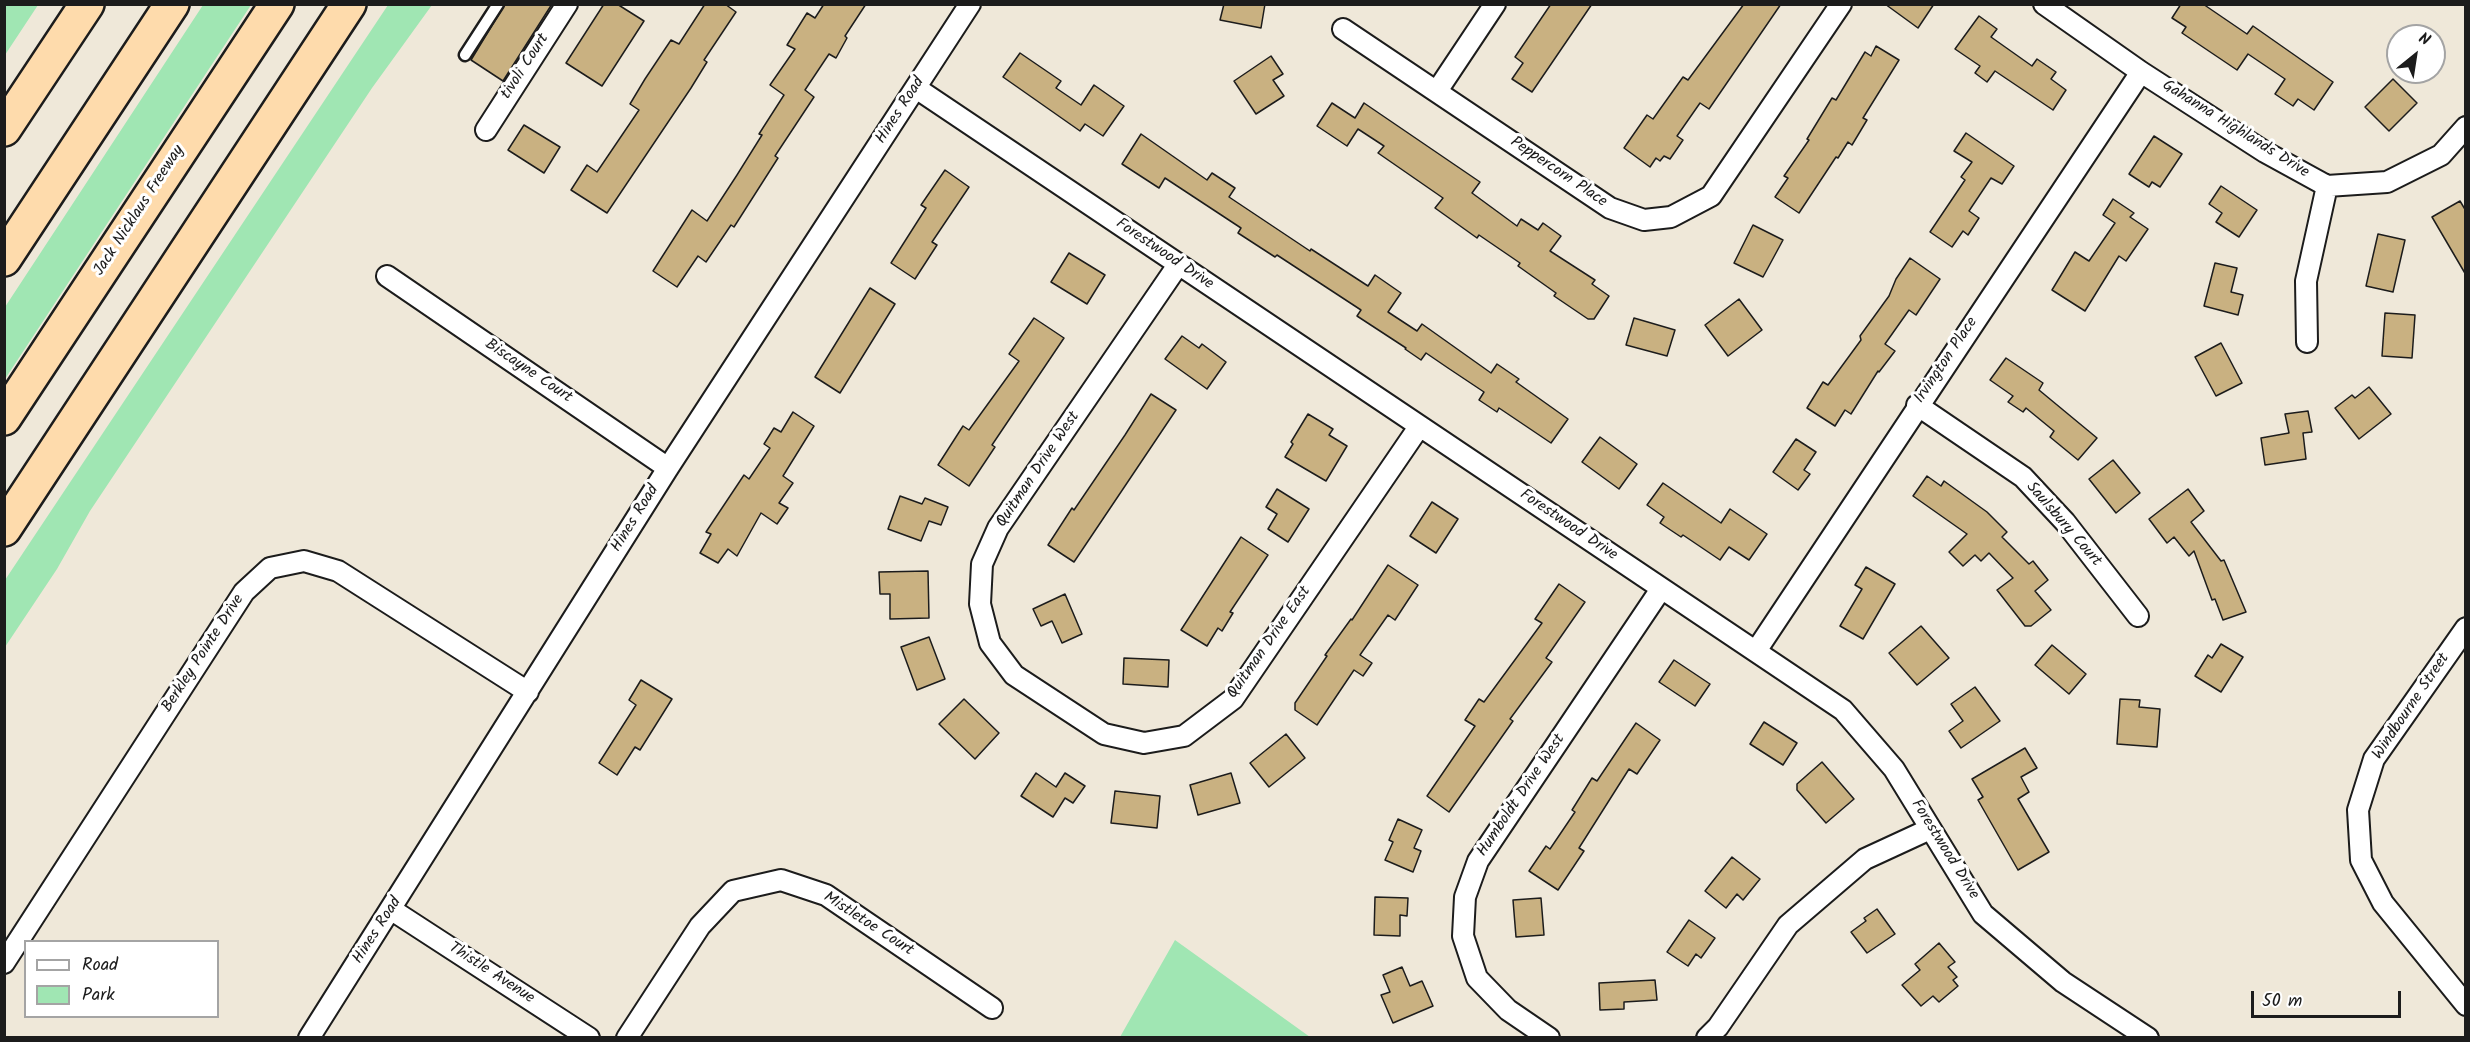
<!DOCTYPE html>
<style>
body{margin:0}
#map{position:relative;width:2470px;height:1042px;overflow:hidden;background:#efe8d9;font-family:Kalam,sans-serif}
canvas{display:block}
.frame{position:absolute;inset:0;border:6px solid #1c1c1c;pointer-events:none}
.legend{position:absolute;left:24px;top:940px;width:195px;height:78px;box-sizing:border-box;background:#fff;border:2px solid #a4a4a4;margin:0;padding:8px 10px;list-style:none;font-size:18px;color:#1c1c1c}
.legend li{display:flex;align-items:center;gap:12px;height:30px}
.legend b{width:30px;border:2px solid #a4a4a4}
.north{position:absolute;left:2386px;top:24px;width:60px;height:60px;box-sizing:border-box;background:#fff;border:2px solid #a4a4a4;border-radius:50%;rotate:30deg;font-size:16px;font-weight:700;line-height:24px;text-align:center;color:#1c1c1c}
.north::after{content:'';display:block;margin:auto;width:21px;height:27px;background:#1c1c1c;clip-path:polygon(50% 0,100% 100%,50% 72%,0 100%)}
.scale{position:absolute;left:2251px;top:991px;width:150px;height:27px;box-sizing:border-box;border:3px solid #1c1c1c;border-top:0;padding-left:8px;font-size:18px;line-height:21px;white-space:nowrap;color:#1c1c1c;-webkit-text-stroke:4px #fff;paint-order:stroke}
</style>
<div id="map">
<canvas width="2470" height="1042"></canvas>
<div class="frame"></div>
<ul class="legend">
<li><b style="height:8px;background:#fff"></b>Road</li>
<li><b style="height:16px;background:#a0e6b3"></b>Park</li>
</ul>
<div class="north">N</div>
<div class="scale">50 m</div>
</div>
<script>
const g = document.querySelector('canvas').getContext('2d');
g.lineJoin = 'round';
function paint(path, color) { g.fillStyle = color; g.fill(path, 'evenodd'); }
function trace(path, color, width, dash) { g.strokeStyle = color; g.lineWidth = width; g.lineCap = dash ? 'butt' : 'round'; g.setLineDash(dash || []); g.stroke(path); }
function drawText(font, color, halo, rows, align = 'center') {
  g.font = font + ' Kalam,sans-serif'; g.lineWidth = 6; g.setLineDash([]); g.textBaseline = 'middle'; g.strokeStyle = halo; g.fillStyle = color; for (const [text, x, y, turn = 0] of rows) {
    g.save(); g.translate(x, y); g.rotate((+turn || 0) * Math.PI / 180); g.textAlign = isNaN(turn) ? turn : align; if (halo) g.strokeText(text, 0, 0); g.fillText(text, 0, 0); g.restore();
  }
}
paint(new Path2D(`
 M4 5H38L5 55H4Z
 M203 5H251L5 379V307Z
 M388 5H432L372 88 90 511 57 569 5 647V580Z
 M1175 940 1310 1037H1120Z`), '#a0e6b3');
const building = new Path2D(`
 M505 4H552L503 81 471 60Z
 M604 4H617L644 21 602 86 566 63Z
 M705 4H725L736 12 704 60 707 62 691 88 607 213 571 190 587 165 597 172 639 110 630 104 645 79 671 40 679 44Z
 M824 4H866L845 36 847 38 836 58 829 54 805 90 814 97 775 156 778 158 734 227 731 225 706 262 698 256 677 287 653 271 692 210 707 221 737 175 762 135 759 134 784 95 770 85 795 49 787 45 807 13 815 18Z
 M1224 4H1265L1261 28 1220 20Z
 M1551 4H1592L1532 92 1512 79 1523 63 1515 57Z
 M1744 4H1781L1709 109 1700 103 1677 136 1683 140 1670 159 1664 156 1660 161 1656 158 1650 167 1624 148 1647 115 1653 119 1683 77 1688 80Z
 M1885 4H1934L1918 28Z
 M2181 4H2203L2247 34 2253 26 2333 82 2314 110 2298 99 2293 106 2275 94 2285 79 2248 54 2237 70 2182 33 2186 27 2172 18Z
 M1979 16 1997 29 1991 37 2032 66 2037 59 2056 72 2051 79 2066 90 2053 110 1995 71 1987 82 1975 73 1980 66 1955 49Z
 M1876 46 1899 60 1863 118 1867 120 1852 145 1848 142 1838 158 1836 157 1799 213 1775 197 1788 178 1784 176 1809 140 1807 139 1832 98 1836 100 1865 52 1871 56Z
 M1020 53 1061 81 1056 88 1081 105 1094 85 1124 106 1103 136 1085 124 1080 131 1003 77Z
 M1271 56 1283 74 1273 80 1284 96 1256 114 1234 81Z
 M2393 79 2417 103 2389 131 2365 107Z
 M1332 103 1355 118 1364 103 1480 182 1472 193 1517 226 1521 219 1538 230 1543 223 1561 236 1550 251 1595 280 1592 284 1609 296 1594 319H1588L1554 296 1556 293 1518 266 1520 263 1479 235 1477 238 1435 208 1443 198 1378 153 1384 146 1358 129 1347 146 1317 126Z
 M524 125 560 147 544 173 508 150Z
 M1966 133 2014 166 2002 184 1991 178 1969 211 1979 218 1968 235 1963 231 1952 247 1930 232 1965 180 1961 177 1972 162 1954 151Z
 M1141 134 1207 180 1212 173 1235 188 1229 197 1310 251 1311 249 1368 286 1375 275 1401 293 1388 312 1417 331 1422 324 1491 373 1497 364 1519 379 1516 382 1568 419 1551 443 1499 408 1497 412 1479 400 1484 392 1448 368 1426 353 1421 360 1405 349 1406 348 1357 316 1361 310 1277 255 1275 257 1238 233 1241 228 1165 178 1159 188 1122 164Z
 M2154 136 2182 154 2160 187 2152 182 2149 187 2129 174Z
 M945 170 969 187 932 242 937 245 915 279 891 263 926 208 921 205Z
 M2221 186 2257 210 2239 237 2216 222 2222 213 2209 204Z
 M2113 199 2134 213 2130 217 2148 229 2126 261 2119 256 2085 311 2052 290 2075 252 2089 261 2115 223 2103 215Z
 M2460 201 2466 211V275L2432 217Z
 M1753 225 1783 240 1763 277 1734 263Z
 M2378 234 2405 240 2393 292 2366 286Z
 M1069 253 1105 275 1087 304 1051 282Z
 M1910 258 1940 279 1916 315 1909 310 1885 344 1895 351 1879 372 1878 371 1851 414 1845 410 1835 426 1807 408 1823 382 1828 385 1861 340 1860 336 1889 296 1896 279Z
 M2215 263 2237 268 2231 292 2243 295 2238 315 2204 306Z
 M870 288 895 304 840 393 815 377Z
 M1739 299 1762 330 1728 356 1705 325Z
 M2385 313 2415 315 2412 358 2382 356Z
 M1034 318 1064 338 992 445 995 447 969 486 938 465 963 426 969 430 1019 361 1009 354Z
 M1634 318 1675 330 1667 356 1626 345Z
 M1182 336 1199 348 1202 344 1226 362 1207 389 1165 359Z
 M2221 343 2242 383 2216 396 2195 357Z
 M2006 358 2043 383 2039 390 2097 438 2078 460 2050 437 2054 431 2026 408 2023 412 2008 402 2013 396 1990 380Z
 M2369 387 2391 414 2359 439 2335 408 2352 395 2355 398Z
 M1151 394 1176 410 1074 562 1048 545 1072 508 1074 510 1125 435Z
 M2308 411 2312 432 2303 433 2306 459 2265 465 2261 438 2289 433 2285 414Z
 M793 412 814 426 783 476 793 483 779 503 788 508 777 524 761 513 737 556 728 549 718 563 700 553 711 534 706 532 744 475 749 479 770 448 764 444 774 428 781 432Z
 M1308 414 1333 429 1329 435 1347 446 1326 481 1285 457 1293 444 1291 442Z
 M1600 437 1637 464 1619 489 1582 462Z
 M1796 439 1816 452 1804 470 1810 474 1798 490 1773 472Z
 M2113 460 2140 493 2116 513 2089 479Z
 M1927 476 1941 486 1944 481 1987 512 2007 532 2002 537 2029 564 2033 561 2048 580 2035 591 2051 610 2031 626H2025L1997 590 2013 578 1989 553 1981 561 1975 555 1963 566 1949 552 1967 534 1913 496Z
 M1663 483 1721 523 1730 509 1767 534 1749 560 1729 547 1720 560 1683 535 1681 537 1660 523 1664 517 1647 505Z
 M1277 489 1309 509 1288 542 1268 529 1277 514 1266 507Z
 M2188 489 2204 511 2191 522 2221 561 2224 560 2246 612 2223 620 2215 599 2212 600 2194 551 2189 556 2174 537 2167 543 2149 519Z
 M900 496 922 504 925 498 948 507 941 525 929 521 921 541 888 529Z
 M1432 502 1458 519 1436 553 1410 536Z
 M1241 537 1268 555 1230 612 1233 613 1222 631 1218 628 1207 646 1181 630Z
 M1388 565 1418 585 1395 620 1388 615 1360 655 1372 663 1363 676 1354 670 1317 725 1295 710V703L1327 656 1325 655 1351 619 1352 620Z
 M1866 567 1895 584 1863 639 1840 626 1862 589 1855 585Z
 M928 571 929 618 890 619V594H880L879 572Z
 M1559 584 1585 602 1546 658 1552 662 1510 719 1513 721 1449 812 1427 796 1475 726 1465 720 1479 699 1484 702 1542 623 1535 619Z
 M1065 594 1082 634 1062 643 1052 621 1041 626 1033 609Z
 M1921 626 1949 658 1917 685 1889 653Z
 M929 637 945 679 917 690 901 647Z
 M2221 644 2243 657 2221 692 2195 676 2208 655 2212 658Z
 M2052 645 2086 674 2069 694 2035 665Z
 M1124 658 1169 660 1168 687 1123 684Z
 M1674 660 1710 684 1695 706 1659 682Z
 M641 680 672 699 640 750 635 747 617 775 599 763 636 705 629 700Z
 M1975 687 2000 721 1961 748 1949 731 1963 721 1951 704Z
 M964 699 999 733 975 759 939 724Z
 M2120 699 2140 700 2139 707 2160 709 2157 747 2117 744Z
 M1764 722 1797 743 1783 765 1750 744Z
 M1636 723 1660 740 1637 774 1629 769 1579 848 1584 851 1558 890 1529 871 1546 846 1550 849 1575 812 1572 810 1592 778 1597 781Z
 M1286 734 1305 758 1269 787 1250 763Z
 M2025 748 2037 768 2021 777 2029 792 2018 799 2049 852 2018 870 1978 800 1983 797 1972 779Z
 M1822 762 1854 799 1826 823 1797 790V784Z
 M1036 773 1056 787 1065 773 1085 786 1073 803 1065 798 1053 817 1021 796Z
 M1231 773 1240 803 1198 815 1190 785Z
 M1115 791 1160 796 1157 828 1111 823Z
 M1398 819 1422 830 1414 848 1421 851 1413 872 1385 860 1393 842 1389 840Z
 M1732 857 1760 879 1743 900 1737 894 1726 908 1705 891Z
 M1375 897 1408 898 1407 916 1400 915V936L1374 935Z
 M1541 898 1544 935 1516 937 1513 900Z
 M1877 909 1895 934 1867 953 1851 932 1866 921 1864 918Z
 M1689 920 1715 938 1701 958 1696 954 1688 966 1667 952Z
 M1939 943 1955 962 1948 967 1957 977 1953 980 1958 986 1939 1002 1933 996 1921 1006 1902 985 1920 970 1915 964Z
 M1402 967 1410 986 1422 981 1433 1006 1393 1023 1381 995 1390 992 1383 975Z
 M1655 980 1657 1000 1624 1002V1009L1600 1010 1599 983Z`);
paint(building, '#c9b181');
trace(building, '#1c1c1c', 1.5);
const lane = new Path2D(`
 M465 55 498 4`);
const street = new Path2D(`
 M2044 4 2141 72 2265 152 2327 186 2387 182 2441 155 2466 127
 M1343 29 1610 208 1644 220 1671 217 1711 196 1841 4
 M916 88 1843 710 1894 769 1983 914 2063 982 2148 1038
 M1437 91 1495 4
 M486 130 567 4
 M1178 265 998 528 982 564 980 604 990 643 1014 675 1104 734 1144 743 1184 736 1233 699 1419 427
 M387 276 668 468
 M2307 342 2306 281 2327 186
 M1917 405 2023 477 2065 522 2138 616
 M2466 628 2374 759 2358 810 2361 860 2383 903 2466 1005
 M1756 651 2141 72
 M392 910 589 1038
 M4 963 244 592 270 568 304 561 338 571 528 692
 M309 1038 668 468 970 4
 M627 1038 700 926 733 891 781 880 826 895 992 1008
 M1549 1038 1508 1010 1477 978 1463 936 1465 897 1478 861 1661 589
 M1707 1038 1718 1027 1788 925 1865 859 1930 829`);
const highway = new Path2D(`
 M4 129 87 4
 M4 259 172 4
 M4 418 277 4
 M4 529 349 4`);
trace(lane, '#1c1c1c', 15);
trace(street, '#1c1c1c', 24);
trace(highway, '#1c1c1c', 38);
trace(lane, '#fff', 10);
trace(street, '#fff', 20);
trace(highway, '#fedbac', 33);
drawText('16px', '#1c1c1c', '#fff', [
 ["tivoli Court",526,67,-57],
 ["Hines Road",901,111,-57],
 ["Gahanna Highlands Drive",2235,130,32],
 ["Peppercorn Place",1558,173,34],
 ["Jack Nicklaus Freeway",140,211,-57],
 ["Forestwood Drive",1164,255,34],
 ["Irvington Place",1947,361,-56],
 ["Biscayne Court",528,372,34],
 ["Quitman Drive West",1039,470,-56],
 ["Hines Road",636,519,-58],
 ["Saulsbury Court",2063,525,49],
 ["Forestwood Drive",1568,526,34],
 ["Quitman Drive East",1270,643,-55],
 ["Berkley Pointe Drive",204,654,-57],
 ["Windbourne Street",2412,707,-56],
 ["Humboldt Drive West",1522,796,-56],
 ["Forestwood Drive",1944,850,58],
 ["Mistletoe Court",868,925,33],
 ["Hines Road",378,931,-57],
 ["Thistle Avenue",491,974,33]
]);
</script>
